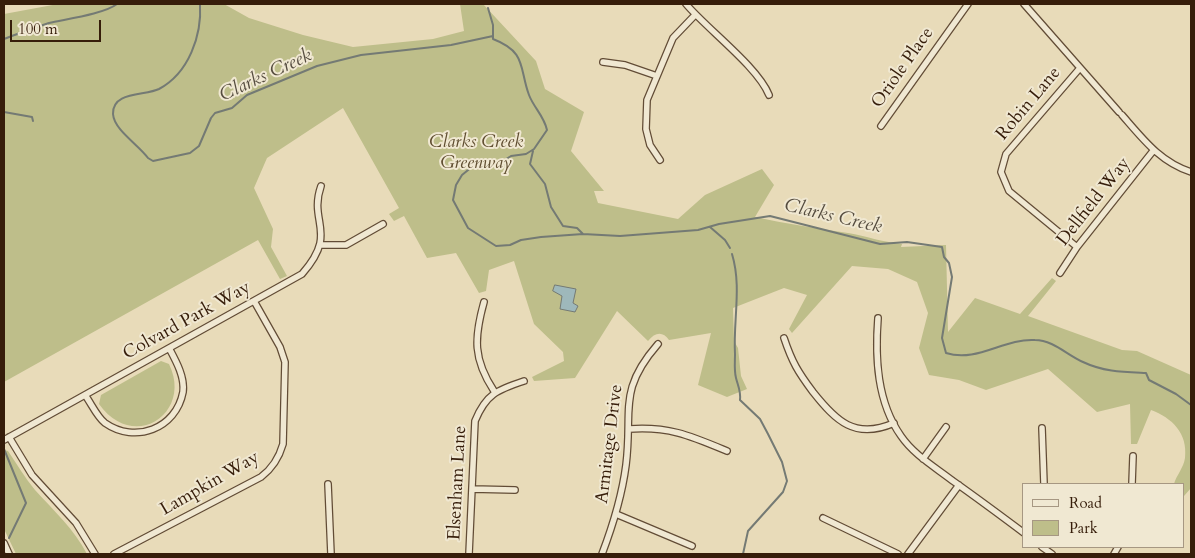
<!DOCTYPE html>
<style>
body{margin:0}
#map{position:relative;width:1195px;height:558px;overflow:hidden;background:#e8dbb9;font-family:Cardo,serif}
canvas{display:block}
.frame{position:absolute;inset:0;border:5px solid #361d0a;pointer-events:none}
.legend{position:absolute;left:1022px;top:483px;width:162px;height:65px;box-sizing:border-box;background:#f0e8d2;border:1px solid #a69782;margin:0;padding:6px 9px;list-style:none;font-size:15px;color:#361d0a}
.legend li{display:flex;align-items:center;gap:10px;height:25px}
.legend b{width:25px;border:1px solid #a69782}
.scale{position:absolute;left:10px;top:20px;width:91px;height:22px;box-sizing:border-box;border:2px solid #361d0a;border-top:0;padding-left:6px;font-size:15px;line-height:18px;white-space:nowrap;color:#361d0a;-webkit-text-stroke:4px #f0e8d2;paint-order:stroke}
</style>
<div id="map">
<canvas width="1195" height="558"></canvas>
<div class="frame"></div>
<ul class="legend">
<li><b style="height:6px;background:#f0e8d2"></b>Road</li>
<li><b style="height:14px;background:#bebe8a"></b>Park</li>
</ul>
<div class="scale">100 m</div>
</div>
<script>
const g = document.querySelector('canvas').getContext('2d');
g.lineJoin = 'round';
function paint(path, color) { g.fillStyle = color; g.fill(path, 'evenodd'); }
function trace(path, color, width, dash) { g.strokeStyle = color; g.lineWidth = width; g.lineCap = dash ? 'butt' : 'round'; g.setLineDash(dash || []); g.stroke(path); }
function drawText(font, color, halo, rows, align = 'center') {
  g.font = font + ' Cardo,serif'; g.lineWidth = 4; g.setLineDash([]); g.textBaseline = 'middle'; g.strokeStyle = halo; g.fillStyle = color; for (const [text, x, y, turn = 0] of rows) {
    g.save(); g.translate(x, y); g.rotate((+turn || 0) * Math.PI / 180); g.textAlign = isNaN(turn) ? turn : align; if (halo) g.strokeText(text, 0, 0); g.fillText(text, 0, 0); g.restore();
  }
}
paint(new Path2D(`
 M58 4H224L249 18 303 35 353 47 433 39 464 31 460 4H483L536 61 545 89 584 112 571 151 604 191H594L598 203 678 219 705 195 762 169 774 185 755 217C786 224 817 228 848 233 867 236 881 242 902 244L901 247 946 245 948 332 975 298 1020 314 1052 278 1056 281 1028 316 1122 350 1137 351 1191 375V488L1184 496V484H1174C1176 476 1184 467 1185 458 1188 433 1172 418 1151 410L1137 444H1131L1130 404 1097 412 1048 369 986 390 959 380 929 375 919 348 928 313 917 282 888 269 852 266 792 333 789 329 807 295 784 288 733 308 734 341 738 348 741 376 747 389 727 397 698 385 711 333 669 340C663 331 655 332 648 341L617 311 575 378 534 381 532 377 564 361 563 352 534 324 514 261 489 270 486 291 479 293 456 253 427 258 404 216 394 221 389 214 399 208 343 108 267 158 254 188 273 229 271 247 287 276 280 279 258 240 4 382V14Z
 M161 361 169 364C193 413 134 453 99 404L101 395Z
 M4 450 8 451C17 464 25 478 35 490 54 511 74 529 87 554H16L4 529Z`), '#bebe8a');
const water = new Path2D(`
 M555 285 576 289 573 303 578 306 575 312 560 309 562 296 553 291Z`);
paint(water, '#9eb8bb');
trace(water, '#747a74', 1);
trace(new Path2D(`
 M200 4C202 35 189 73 159 89 145 96 112 91 113 114 114 130 139 145 148 158L153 161 190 153 199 146 211 118 215 113 232 108 247 95 317 66 361 55 451 45 493 36
 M488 8 493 25V36
 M493 36V39C527 52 519 68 529 95 534 108 544 116 547 130L534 149 526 154 511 156 498 164 473 166 462 175 456 185 453 200 468 228 496 246 510 245 521 240 541 237 583 234 620 236 698 230 719 224 770 216 880 244 907 242 942 247 944 257 949 263 952 277 942 338 946 353C977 363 1004 338 1035 340 1053 340 1067 355 1083 362 1104 372 1124 372 1146 373L1149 380 1176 394 1191 405
 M4 39C19 33 34 28 49 23 66 19 104 14 117 4
 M4 112 32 117 33 121
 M533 151 530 164 545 184 551 207 563 226 577 228 583 234
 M710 227 725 240 730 248
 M732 254C742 287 733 320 735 354 735 362 734 370 736 378 738 386 741 391 740 400L760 419 768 434 782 462 787 481 783 492 748 531 743 554
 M4 449 26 503 9 538`), '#747a74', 2);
const minor = new Path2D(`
 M686 4C707 29 758 67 769 95
 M1024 4 1119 112
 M603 62 625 65 657 76
 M1122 115C1143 139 1160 162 1191 172
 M881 126 968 4
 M660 160 650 145 646 129 647 100 673 38 695 15
 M321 245H346L383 224
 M1077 247 1009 191 1001 172 1006 154 1080 68
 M1060 273 1077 247 1153 151
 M484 302C474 338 473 359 494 391
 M878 318C875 358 877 402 901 436 914 455 935 467 953 481 977 498 1000 515 1024 533
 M784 338C792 362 798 372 813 392 836 421 855 440 894 423
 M85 395C91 403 97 417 105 423 135 444 176 429 183 392 185 377 176 361 169 348
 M1042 428 1044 484
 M629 429C669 426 691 436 727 451
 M9 437 32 475 76 523 95 554
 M4 440 302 274C339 232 308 223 321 186
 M923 459 946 427
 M328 484 331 554
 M1132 484 1133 456
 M472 489 515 490
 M616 514 692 546
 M823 518 898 554
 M4 543 9 554
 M1042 547 1052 554
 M114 554 261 477C273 468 279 458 283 444L285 362 280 347 254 301
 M469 554 475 421C486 394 497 390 524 381
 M602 554C613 525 622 496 626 465 633 410 617 391 658 344
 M908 554 959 485
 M1114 554 1118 547`);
trace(minor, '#624c36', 8);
trace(minor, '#f0e8d2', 5.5);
drawText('18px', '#361d0a', '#f0e8d2', [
 ["Oriole Place",903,68,-55],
 ["Robin Lane",1029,104,-50],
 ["Dellfield Way",1094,202,-52],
 ["Colvard Park Way",187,321,-29],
 ["Armitage Drive",610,444,-83],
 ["Elsenham Lane",458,483,-87],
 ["Lampkin Way",210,484,-30]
]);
drawText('italic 18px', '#5f4d30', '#f0e8d2', [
 ["Clarks Creek",476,143],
 ["Greenway",476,164]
]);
drawText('italic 19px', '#554c3f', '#f0e8d2', [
 ["Clarks Creek",266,76,-25],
 ["Clarks Creek",833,217,13]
]);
</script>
